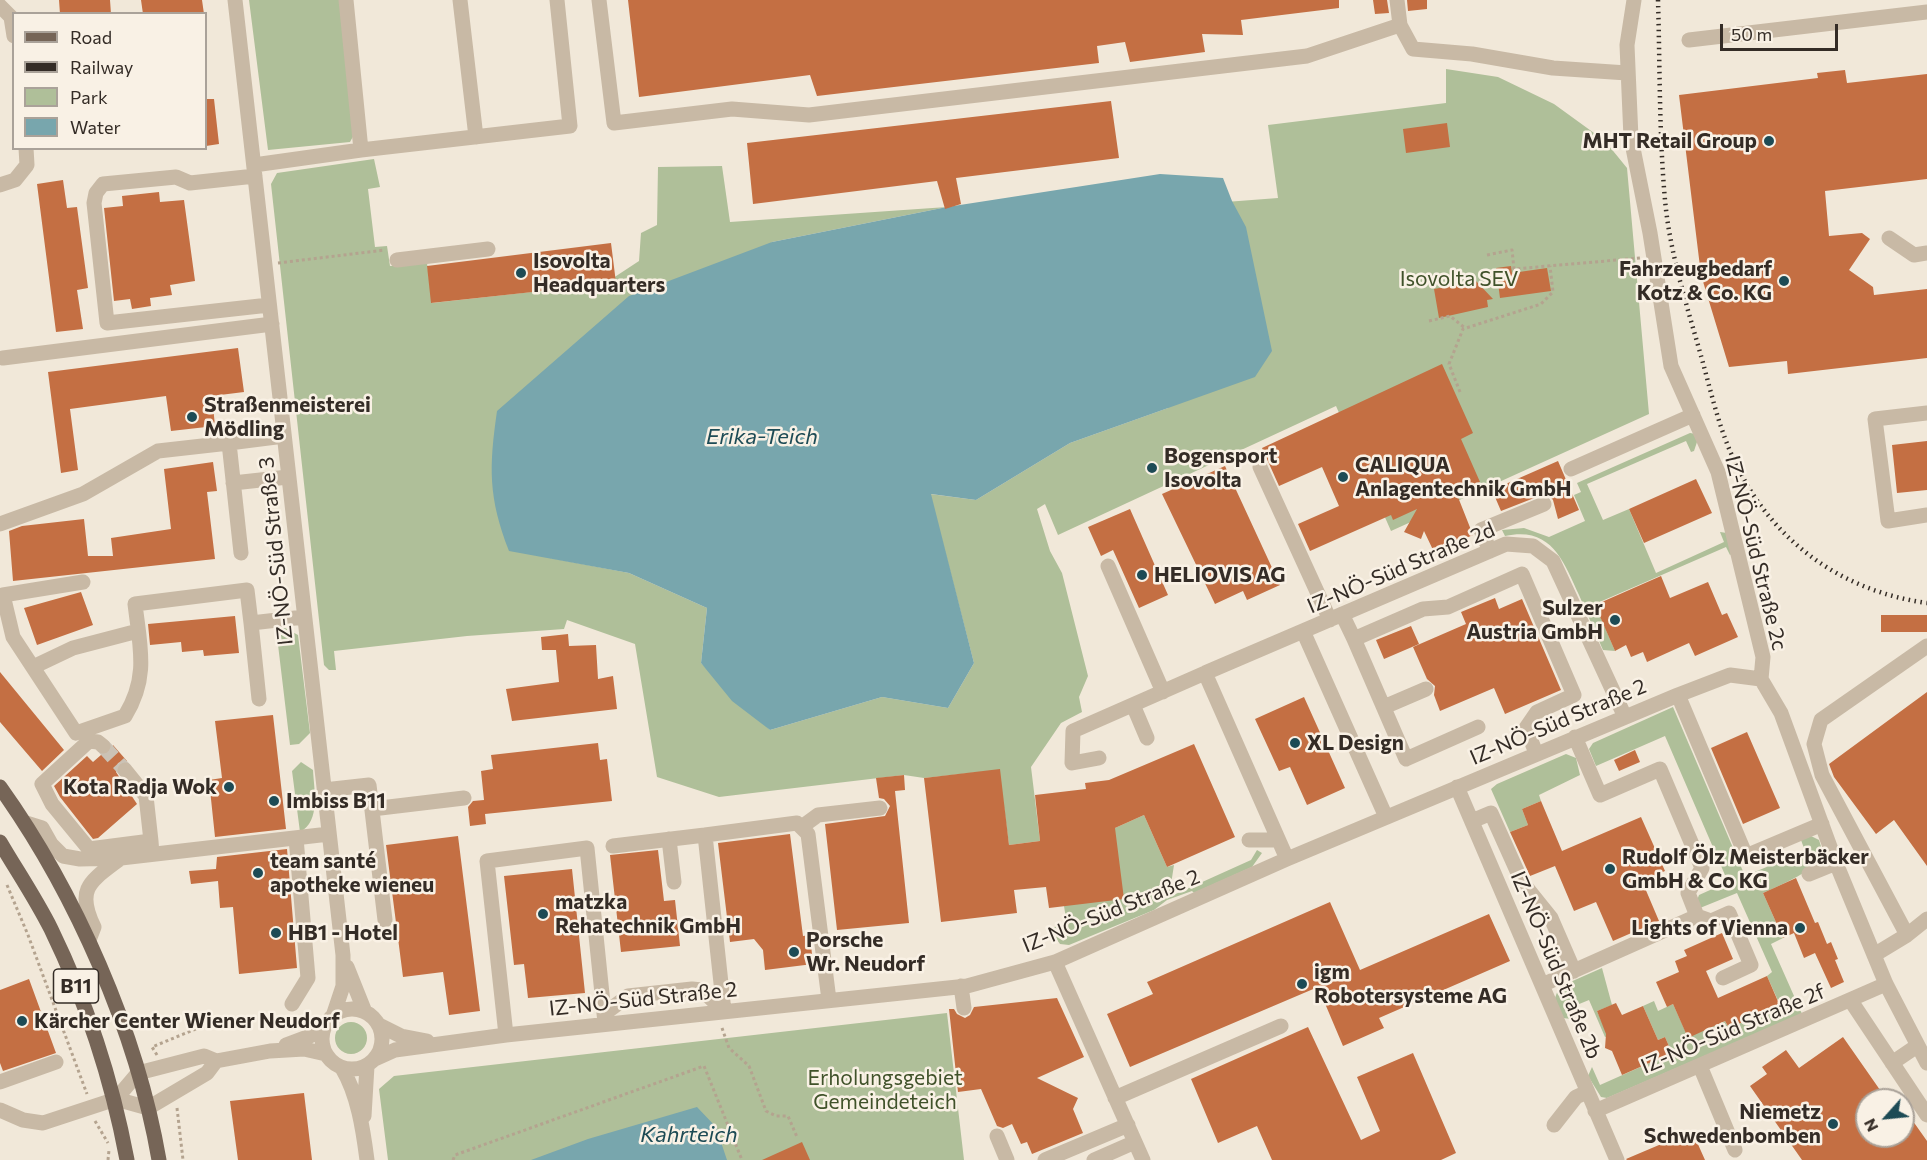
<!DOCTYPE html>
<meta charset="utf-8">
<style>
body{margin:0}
#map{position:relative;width:1927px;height:1160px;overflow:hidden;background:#f1e8d9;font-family:Commissioner,sans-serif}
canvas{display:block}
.legend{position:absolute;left:12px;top:12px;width:195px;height:138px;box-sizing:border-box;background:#f9f1e5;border:2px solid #aaa299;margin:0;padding:8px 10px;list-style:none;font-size:18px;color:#342c26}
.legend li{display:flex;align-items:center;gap:12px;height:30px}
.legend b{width:30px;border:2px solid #aaa299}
.north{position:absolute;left:1855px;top:1088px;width:60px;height:60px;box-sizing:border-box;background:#f9f1e5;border:2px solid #aaa299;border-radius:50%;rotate:243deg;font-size:16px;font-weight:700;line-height:24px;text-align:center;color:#342c26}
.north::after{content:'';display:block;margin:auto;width:21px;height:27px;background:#1d4b55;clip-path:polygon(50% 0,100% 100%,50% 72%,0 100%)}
.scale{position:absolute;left:1720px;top:24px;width:118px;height:27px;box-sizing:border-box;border:3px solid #342c26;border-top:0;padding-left:8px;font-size:18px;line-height:21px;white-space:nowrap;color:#342c26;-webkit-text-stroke:4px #f9f1e5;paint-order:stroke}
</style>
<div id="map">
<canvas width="1927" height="1160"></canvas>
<ul class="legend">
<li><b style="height:8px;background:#766557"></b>Road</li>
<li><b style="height:8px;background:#342c26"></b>Railway</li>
<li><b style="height:16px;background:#afbf99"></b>Park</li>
<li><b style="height:16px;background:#78a6ad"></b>Water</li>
</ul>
<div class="north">N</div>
<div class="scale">50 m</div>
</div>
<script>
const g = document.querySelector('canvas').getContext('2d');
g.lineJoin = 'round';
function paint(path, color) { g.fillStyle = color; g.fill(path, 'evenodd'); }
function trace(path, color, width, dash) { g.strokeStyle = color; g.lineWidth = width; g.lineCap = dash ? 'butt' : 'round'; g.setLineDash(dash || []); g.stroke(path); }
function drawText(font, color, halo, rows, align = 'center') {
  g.font = font + ' Commissioner,sans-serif'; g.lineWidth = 5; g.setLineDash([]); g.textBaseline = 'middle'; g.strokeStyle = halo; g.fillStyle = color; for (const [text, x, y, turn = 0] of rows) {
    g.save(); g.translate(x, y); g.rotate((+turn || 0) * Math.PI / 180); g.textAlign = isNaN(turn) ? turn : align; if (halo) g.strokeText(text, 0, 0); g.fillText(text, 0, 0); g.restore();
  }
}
paint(new Path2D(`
 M249 0H341L356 131 350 142 268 150Z
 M1446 69 1498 77 1554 104 1605 141 1627 168 1649 414 1391 531 1336 406 1058 535 1045 504 1037 509 1050 551 1062 573 1088 676 1079 697 1082 712 1061 723 1031 767 1040 841 1009 845 999 770 924 778 904 775 719 797 657 777 635 644 567 620 564 629 467 636 334 651 336 670H329L324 665 271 184 277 173 374 159 380 187 368 189 375 247 387 246 390 266 427 263 432 303 604 284 639 261 641 233 657 225 658 167 722 166 730 222 947 207 772 242 509 550 629 573 707 608 701 663 770 730 882 697 948 708 974 663 930 494 976 500 1070 443 1168 408 1108 211 1278 198 1268 125 1446 103Z
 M1690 433 1696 434 1698 439 1694 451 1691 452 1686 441 1587 484 1603 520 1629 509 1656 573 1724 542 1720 532 1727 533 1733 553 1730 555 1726 547 1595 604 1615 651 1603 650C1595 632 1587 613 1579 595 1563 560 1551 526 1505 536L1502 530 1524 528 1549 537 1585 521 1574 495 1581 492 1577 483Z
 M276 628H285L298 635 310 733 299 744 290 745Z
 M1673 707 1745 876 1805 851 1801 840 1811 836 1819 840 1823 853C1819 869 1779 886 1763 893L1783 938 1771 944 1802 1014 1607 1098 1601 1097 1588 1076 1592 1067 1600 1085 1672 1053 1665 1037 1658 1040 1643 1006 1654 1001 1658 1011 1673 1004 1688 1037 1725 1021 1729 1028 1780 1005 1767 976 1772 972 1737 893 1700 908 1696 903 1699 895 1728 882 1665 736 1596 766 1589 749 1593 743Z
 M1566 754 1576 758 1580 775 1539 795 1541 801 1522 809 1528 825 1510 832 1491 789 1497 784Z
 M301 762 313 770C314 790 321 821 300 832L292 771Z
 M1144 815 1167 867 1174 865 1169 897 1251 860 1257 850 1262 853 1252 867 1194 893 1192 891 1167 900 1154 910 1069 945 1060 944 1055 937 1054 927 1067 925 1064 906 1115 828Z
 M1602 968 1612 1005 1597 1011 1608 1036 1605 1037 1589 1000 1567 1009 1571 1019 1563 1018 1555 998 1559 987Z
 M947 1013 964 1160H388L379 1089 394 1076Z
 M335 1038a16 16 0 1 1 32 0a16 16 0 1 1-32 0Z`), '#afbf99');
paint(new Path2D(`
 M1160 174 1223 178 1232 201 1246 227 1272 351 1255 377 1070 443 976 500 931 494 974 663 948 708 882 697 770 730 732 701 701 663 707 608 629 573 509 551C488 497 489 467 497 411L629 296 772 242 947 207Z
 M697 1107 716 1127 727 1160H531L588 1139Z`), '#78a6ad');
paint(new Path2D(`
 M59 0H110L111 14H60Z
 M141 0H202L204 14H143Z
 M628 0H1339V8L1241 20 1243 35 1202 34 1205 52 1130 62 1125 42 1097 46 1099 63 817 96 810 75 639 97Z
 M1373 0H1387L1389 13 1375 14Z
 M1407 0H1427V9L1408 11Z
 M1845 70 1847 83 1927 74V179L1825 191 1829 236 1862 233 1870 239 1849 270 1873 287 1874 295 1927 289V358L1788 374 1787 361 1729 367 1701 275 1679 95 1818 78 1817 73Z
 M206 99H214L219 144 206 146Z
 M1111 101 1119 158 956 178 961 204 945 209 937 181 753 204 747 143Z
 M1447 123 1450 147 1406 153 1403 129Z
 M63 180 67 208 77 207 88 288 77 290 83 329 56 332 37 184Z
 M159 192 160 202 184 200 195 281 170 285 172 295 150 298 151 306 132 309 130 299 114 301 104 208 123 206 122 196Z
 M611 243 616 283 431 303 427 266Z
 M1511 266 1512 273 1547 268 1551 291 1500 298 1496 268Z
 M1476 281 1493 299 1487 300 1488 307 1439 318 1434 289Z
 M238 348 244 392 212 396 215 426 171 431 166 396 70 409 78 470 61 473 48 372Z
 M1442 364 1473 433 1461 439 1480 482 1456 492 1473 535 1434 552 1424 531 1421 539 1404 532 1417 509 1393 520 1391 515 1310 551 1298 524 1339 506 1322 467 1279 486 1262 448Z
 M1927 441V490L1897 493 1892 445Z
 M1558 461 1579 510 1558 519 1553 500 1547 493 1501 511 1492 490Z
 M213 462 217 491 207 492 215 559 13 581 9 531 22 526 84 519 88 556H113L111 538 171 529 164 469Z
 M1225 466 1280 585 1247 600 1243 591 1215 604 1162 494Z
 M1696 479 1712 513 1644 543 1629 509Z
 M1130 509 1168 595 1139 608 1113 550 1101 556 1088 527Z
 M1661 576 1670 598 1708 582 1722 615 1727 613 1738 637 1695 656 1689 643 1647 662 1643 652 1631 657 1626 645 1615 651 1595 605Z
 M81 592 93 625 37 645 24 608Z
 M1495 598 1499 609 1522 599 1561 690 1505 714 1494 688 1440 711 1434 695 1435 686 1427 679 1413 647 1466 624 1461 612Z
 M1881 615H1927V632H1881Z
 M235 616 239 653 204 656 203 650 182 652 181 642 150 645 148 624Z
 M1411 626 1419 644 1384 659 1376 640Z
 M568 634 569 646 596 645 598 679 613 676 617 709 512 721 506 689 559 682 556 650H542L541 637Z
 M0 672 64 750 42 771 0 722Z
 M1927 692V866L1894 820 1876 834 1834 777 1829 764Z
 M1304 697 1345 788 1307 805 1290 767 1279 771 1255 719Z
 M273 715 286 829 215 837 209 780 222 778 215 721Z
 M1747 732 1780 808 1743 824 1711 748Z
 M598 743 600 760 607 759 612 801 485 814 486 824 470 826 468 807 473 801 484 800 481 771 493 769 491 755Z
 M1194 744 1235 837 1167 867 1144 815 1115 828 1124 899 1049 908 1046 887 1014 890 1017 913 941 922 924 778 1000 769 1009 845 1040 841 1035 795 1086 789 1085 783 1109 780Z
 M113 745 127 761 118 763 116 772 137 804 98 838 93 839 60 797 54 786 87 756 93 762 101 755 110 753Z
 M1635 750 1640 762 1619 771 1614 760Z
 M904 775 905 790 895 791 909 923 837 930 825 824 885 816 890 806 884 799 879 798 876 778Z
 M1541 801 1562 851 1641 817 1665 871 1642 881 1659 921 1613 941 1596 902 1574 911 1555 866 1530 876 1510 832 1528 825 1522 809Z
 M790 834 803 936 810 935 813 964 765 970 763 950 754 939 730 942 718 843Z
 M458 836 480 1011 449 1015 443 972 403 977 386 845Z
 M287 849 297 968 239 974 233 907 220 908 218 881 191 884 189 871 216 869 217 857Z
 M658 850 664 901 675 900 680 946 621 952 610 855Z
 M572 869 585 993 528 998 524 964 514 965 504 876Z
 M1796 878 1815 923 1818 922 1827 944 1831 942 1838 959 1835 960 1844 982 1831 988 1815 953 1804 958 1794 933 1783 938 1763 893Z
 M1330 902 1360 970 1489 914 1510 961 1379 1018 1384 1028 1343 1046 1318 987 1130 1067 1107 1014 1153 994 1147 982Z
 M1722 933 1733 959 1706 971 1718 998 1767 976 1780 1006 1729 1028 1725 1021 1688 1038 1673 1004 1667 1007 1656 982 1679 972 1675 961 1687 956 1684 950Z
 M29 979 56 1053 3 1071 0 1063V990Z
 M1057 998 1084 1057 1037 1078 1078 1098 1073 1109 1083 1133 1032 1154 1027 1142 1021 1144 1012 1124 1003 1128 997 1126 981 1089 958 1092 949 1009H954L957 1014 965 1018 970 1015 974 1007Z
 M1616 1003 1622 1015 1643 1006 1658 1040 1665 1037 1672 1053 1622 1075 1612 1051 1605 1048 1606 1034 1597 1011Z
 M1308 1027 1361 1140 1380 1131 1357 1077 1413 1053 1456 1153 1441 1160H1272L1257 1126 1218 1143 1191 1079Z
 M1843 1037 1887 1100H1867V1136H1903V1107L1927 1141V1160H1802L1750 1086 1767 1074 1762 1067 1786 1050 1799 1068Z
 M304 1093 312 1160H238L230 1101Z
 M1692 1131 1705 1160H1627L1626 1159Z
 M802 1142 810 1160H762Z`), '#c46f43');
trace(new Path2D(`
 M103 746 125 770`), '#cbc2b5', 15, [15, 8]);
trace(new Path2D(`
 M1487 255 1512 250 1514 269 1640 258
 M278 263 385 250
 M1429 321 1450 316 1465 328
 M1460 392 1449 364 1463 329 1541 304 1553 292 1550 266
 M7 885 28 935 87 1094
 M722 1028 729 1048 749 1066 766 1111 776 1116H788L797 1137
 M157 1055 152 1047 203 1026 202 1014
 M177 1108 183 1160
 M95 1121 108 1143
 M108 1160 109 1150
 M453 1160 455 1155 704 1066 742 1160`), '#b4a38f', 3, [3, 3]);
trace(new Path2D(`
 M235 0 343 955V986L333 1016
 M346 0 361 150
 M460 0 476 137
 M599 0 614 123 732 109 809 115 1307 56 1400 25 1397 0
 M1634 0 1627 45 1631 138 1650 233 1671 366 1718 472 1763 657 1761 679 1781 713 1836 863 1886 984 1927 1063
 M0 6 11 17 14 36
 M1400 25 1413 49 1472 54 1553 68 1627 73
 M1689 40 1927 12
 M254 165 361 150 570 126 557 0
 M255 176 190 183 176 177 103 184 96 193 94 203 107 323 269 305
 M0 185 15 180 27 165 26 148
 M1889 238 1914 255 1927 253
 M397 260 488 249
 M3 358 272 324
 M1927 413 1875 419 1888 521 1927 515
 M229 443 284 436
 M1260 467 1330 620
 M1571 469 1693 415
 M233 483 288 477
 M0 524 83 494 158 451 229 443 241 553
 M1490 551 1481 530 1544 504
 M1108 566 1163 692
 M83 582 3 595 13 637 76 733 125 716C149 677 140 647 135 604L247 590 251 623
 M1342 614 1354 639 1423 609 1448 607 1522 574 1574 695 1537 712 1526 728 1536 753
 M1303 631 1386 817
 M1354 639 1406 759 1478 727
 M1927 646 1821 720 1814 744 1822 775 1907 935 1927 919
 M33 667 73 648 138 631
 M1678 695 1746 856 1822 824
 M259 699 251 623 304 617
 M1133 705 1147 738
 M1384 707 1426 689
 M1575 737 1600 795 1660 769 1702 868 1688 893 1697 916 1711 921 1729 913 1751 965 1723 978
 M103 746 98 742 89 741 42 784 52 804 89 849 151 841 152 854
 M1099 758 1072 763 1073 731 1205 673
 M125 770 146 796 151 841
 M1457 787 1617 1160
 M324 790 369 785 385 920
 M372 809 464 798
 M1472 821 1491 813 1522 882 1551 918 1574 971
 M26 823 42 828 51 844 63 856 80 859 121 858 329 834
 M803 826 818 815 880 808
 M669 839 674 882
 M1249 840H1278
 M613 846 705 835
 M1287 859 1205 673 1506 544 1533 546 1553 561 1625 717
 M1809 874 1836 863
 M89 940 94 927C75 888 91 881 121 858
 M1874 955 1907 935
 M1055 962 1143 1160
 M347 967 365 1012
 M1542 985 1697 916
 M961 986 964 1008
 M1851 1001 1927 1115
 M292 1004 308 978 296 838
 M322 1039a30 30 0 1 1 60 0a30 30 0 1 1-60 0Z
 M724 1011 705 835 797 823 808 834 829 1000
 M604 1014 628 996 692 989 702 990 724 1011
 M379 1025 401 1036 427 1041
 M506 1035 487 861 587 848 605 1023
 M286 1045 310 1036 326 1024
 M375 1059 395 1050 506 1035 967 986 1055 962 1287 859 1678 695 1730 675 1761 679
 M1892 1063 1917 1046
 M1700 1066 1735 1150
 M342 1068C358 1095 363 1129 367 1160
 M0 1082 56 1062
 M1115 1098 1281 1026
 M116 1099 138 1073 204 1056 216 1061 270 1051 304 1049 326 1054
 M116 1099 148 1108 207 1073 216 1061
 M0 1110 23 1120 43 1123 116 1099
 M1595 1111 1886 984
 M364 1116 367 1066
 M1554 1125 1576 1097 1587 1092
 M997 1136 1007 1160
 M1045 1160 1128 1125
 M1094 1160 1135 1142`), '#c8b9a5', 15);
trace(new Path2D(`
 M0 787C75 892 137 1032 159 1160
 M0 842C17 871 36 899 51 929 87 1003 112 1080 127 1160`), '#766557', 15);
trace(new Path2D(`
 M1658 0C1660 66 1659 134 1665 200 1670 255 1688 309 1703 363 1712 396 1720 431 1735 462 1772 541 1841 591 1927 603`), '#342c26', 4.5, [1.5, 4.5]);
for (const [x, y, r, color] of [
 [1769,141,6,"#1d4b55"],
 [521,273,6,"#1d4b55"],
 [1784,281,6,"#1d4b55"],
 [192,417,6,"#1d4b55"],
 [1152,468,6,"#1d4b55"],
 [1343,477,6,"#1d4b55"],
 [1142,575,6,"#1d4b55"],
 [1615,620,6,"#1d4b55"],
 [1295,743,6,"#1d4b55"],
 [229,787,6,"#1d4b55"],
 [274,801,6,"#1d4b55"],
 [1610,869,6,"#1d4b55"],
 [258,873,6,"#1d4b55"],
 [543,914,6,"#1d4b55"],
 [1800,928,6,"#1d4b55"],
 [276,933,6,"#1d4b55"],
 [794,952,6,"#1d4b55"],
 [1302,984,6,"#1d4b55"],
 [22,1021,6,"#1d4b55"],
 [1833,1124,6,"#1d4b55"]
]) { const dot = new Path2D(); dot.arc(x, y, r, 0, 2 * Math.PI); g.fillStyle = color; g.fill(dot); trace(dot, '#f9f1e5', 2); }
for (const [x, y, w] of [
 [76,986,45]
]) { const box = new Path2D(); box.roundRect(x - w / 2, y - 17, w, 34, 4.5); g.fillStyle = '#f9f1e5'; g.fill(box); trace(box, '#342c26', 1.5); }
drawText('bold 20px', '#342c26', null, [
 ["B11",76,986]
]);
drawText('bold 21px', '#342c26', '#f9f1e5', [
 ["MHT Retail Group",1757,141,"right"],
 ["Isovolta",533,261],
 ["Headquarters",533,285],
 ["Fahrzeugbedarf",1772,269,"right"],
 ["Kotz & Co. KG",1772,293,"right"],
 ["Straßenmeisterei",204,405],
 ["Mödling",204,429],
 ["Bogensport",1164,456],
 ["Isovolta",1164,480],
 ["CALIQUA",1355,465],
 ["Anlagentechnik GmbH",1355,489],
 ["HELIOVIS AG",1154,575],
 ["Sulzer",1603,608,"right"],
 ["Austria GmbH",1603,632,"right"],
 ["XL Design",1307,743],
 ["Kota Radja Wok",217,787,"right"],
 ["Imbiss B11",286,801],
 ["Rudolf Ölz Meisterbäcker",1622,857],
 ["GmbH & Co KG",1622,881],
 ["team santé",270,861],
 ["apotheke wieneu",270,885],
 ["matzka",555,902],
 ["Rehatechnik GmbH",555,926],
 ["Lights of Vienna",1788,928,"right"],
 ["HB1 - Hotel",288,933],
 ["Porsche",806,940],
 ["Wr. Neudorf",806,964],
 ["igm",1314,972],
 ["Robotersysteme AG",1314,996],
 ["Kärcher Center Wiener Neudorf",34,1021],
 ["Niemetz",1821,1112,"right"],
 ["Schwedenbomben",1821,1136,"right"]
], 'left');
drawText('21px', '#40522a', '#f9f1e5', [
 ["Isovolta SEV",1459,279],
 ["Erholungsgebiet",885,1078],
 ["Gemeindeteich",885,1102]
]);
drawText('21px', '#342c26', '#f9f1e5', [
 ["IZ-NÖ-Süd Straße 3",276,551,-96],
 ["IZ-NÖ-Süd Straße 2c",1756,553,76],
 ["IZ-NÖ-Süd Straße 2d",1401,568,-23],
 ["IZ-NÖ-Süd Straße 2",1558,722,-23],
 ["IZ-NÖ-Süd Straße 2",1111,911,-22],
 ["IZ-NÖ-Süd Straße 2b",1556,965,67],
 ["IZ-NÖ-Süd Straße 2",643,999,-6],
 ["IZ-NÖ-Süd Straße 2f",1733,1029,-23]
]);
drawText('italic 22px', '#1d4b55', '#f9f1e5', [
 ["Erika-Teich",762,437],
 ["Kahrteich",689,1135]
]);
</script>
